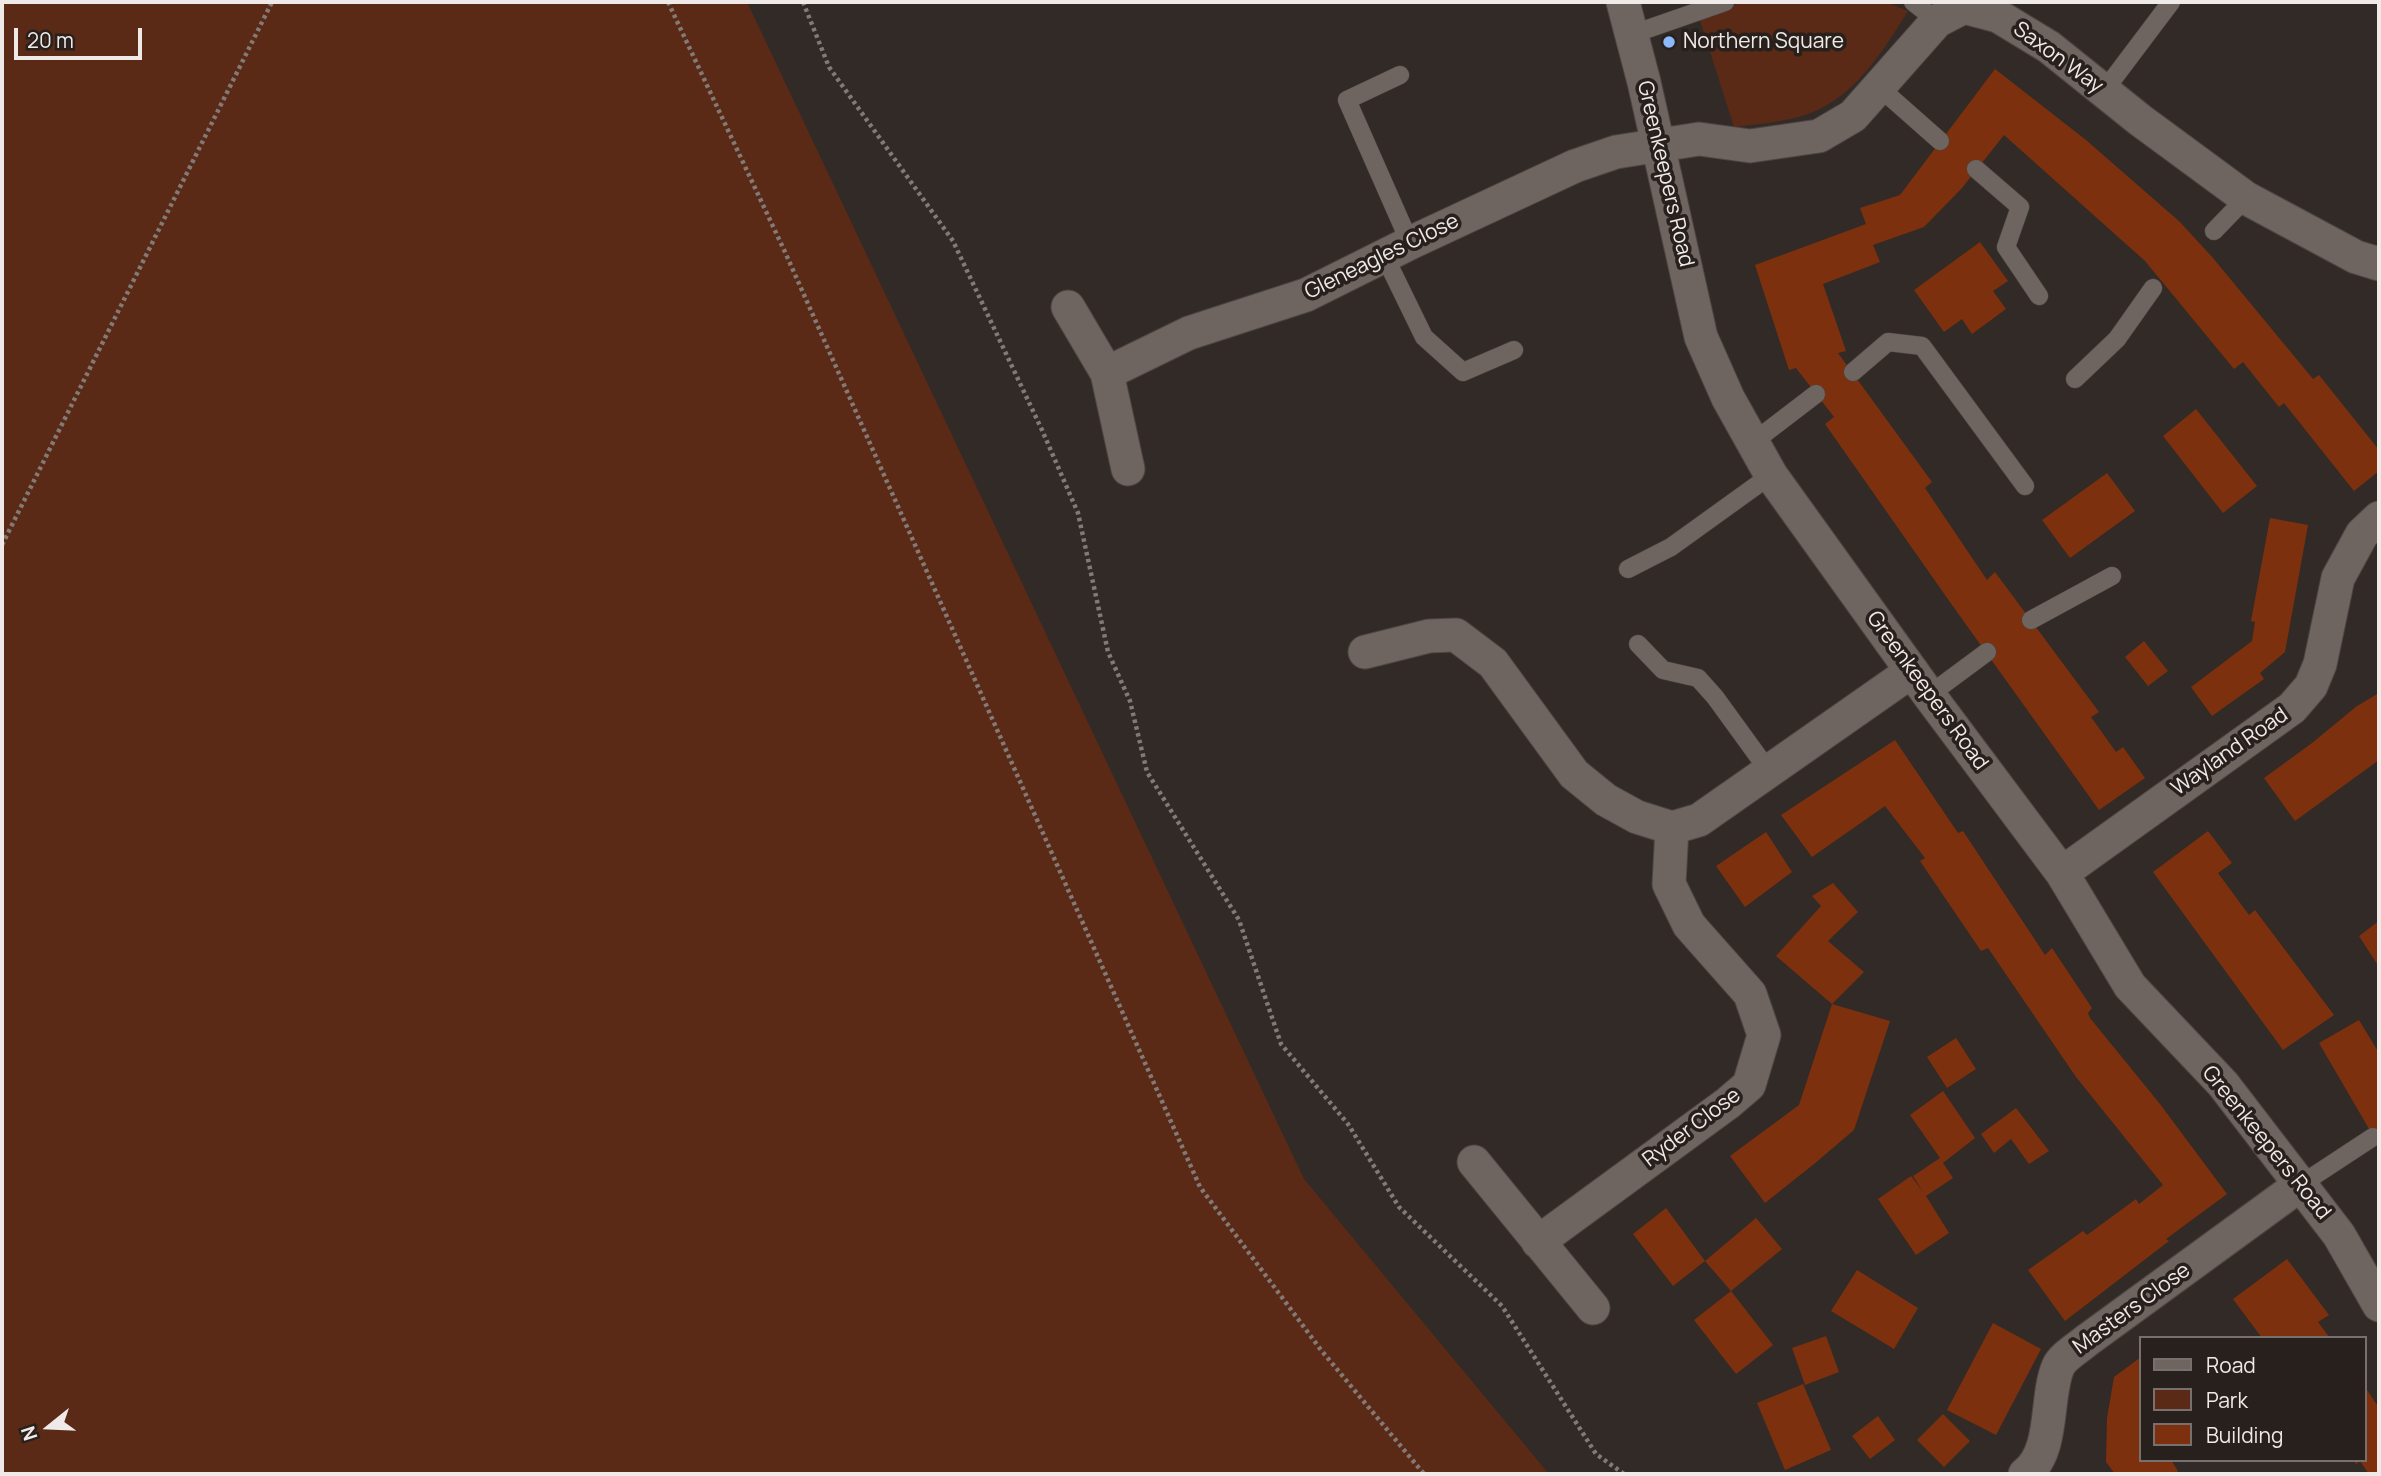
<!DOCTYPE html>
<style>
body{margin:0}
#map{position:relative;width:2381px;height:1476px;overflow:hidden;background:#322a26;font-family:Manrope,sans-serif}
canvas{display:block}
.frame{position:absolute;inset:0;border:4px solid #efe9e7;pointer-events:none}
.legend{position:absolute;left:2139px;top:1336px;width:228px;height:126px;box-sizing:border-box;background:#28201d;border:2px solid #78706e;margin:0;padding:9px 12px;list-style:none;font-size:21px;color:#efe9e7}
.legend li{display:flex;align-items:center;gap:14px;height:35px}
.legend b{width:35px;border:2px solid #78706e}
.north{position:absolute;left:14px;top:1392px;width:70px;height:70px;-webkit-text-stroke:5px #28201d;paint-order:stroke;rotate:252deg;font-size:19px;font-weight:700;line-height:28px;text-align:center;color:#efe9e7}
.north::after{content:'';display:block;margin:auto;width:24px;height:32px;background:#efe9e7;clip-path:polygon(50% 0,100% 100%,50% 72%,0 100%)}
.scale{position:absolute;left:14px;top:28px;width:128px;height:32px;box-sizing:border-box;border:4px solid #efe9e7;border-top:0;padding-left:9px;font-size:21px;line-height:24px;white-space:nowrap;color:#efe9e7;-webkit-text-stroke:5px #28201d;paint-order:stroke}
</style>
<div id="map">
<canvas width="2381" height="1476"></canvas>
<div class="frame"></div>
<ul class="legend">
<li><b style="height:9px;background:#6e6460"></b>Road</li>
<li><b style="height:19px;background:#5b2a16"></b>Park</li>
<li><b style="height:19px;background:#7d300d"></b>Building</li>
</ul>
<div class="north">N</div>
<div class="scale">20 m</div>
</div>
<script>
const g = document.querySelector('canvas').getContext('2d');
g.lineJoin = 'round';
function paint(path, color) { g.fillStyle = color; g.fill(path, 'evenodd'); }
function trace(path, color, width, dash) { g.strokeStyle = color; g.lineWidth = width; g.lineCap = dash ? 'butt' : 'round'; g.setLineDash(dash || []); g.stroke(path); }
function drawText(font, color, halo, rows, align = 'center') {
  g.font = font + ' Manrope,sans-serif'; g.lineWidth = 7; g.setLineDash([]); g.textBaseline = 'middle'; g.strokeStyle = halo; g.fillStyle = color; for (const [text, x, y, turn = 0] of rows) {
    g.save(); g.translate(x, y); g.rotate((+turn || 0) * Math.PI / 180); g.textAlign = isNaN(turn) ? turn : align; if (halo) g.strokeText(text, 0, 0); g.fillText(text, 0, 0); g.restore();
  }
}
paint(new Path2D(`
 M2 2H747L1304 1179 1549 1474H2Z
 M1743 2H1885L1908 11C1883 51 1855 97 1808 114 1785 122 1758 124 1734 127L1699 17Z`), '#5b2a16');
paint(new Path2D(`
 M1995 69 2086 140 2180 222 2213 258 2313 379 2319 375 2379 450V471L2354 491 2284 403 2279 407 2243 362 2234 369 2145 261 2004 135 1962 188 1924 227 1873 245 1880 262 1823 284 1846 351 1838 353 1932 482 1925 488 1987 580 1995 572 2099 712 2091 717 2116 752 2123 747 2145 778 2099 810 1952 605 1825 424 1834 417 1796 368 1789 370 1755 265 1866 224 1860 208 1900 195Z
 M1980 242 2008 281 1993 291 2006 309 1972 334 1962 319 1944 332 1914 290Z
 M2196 409 2257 486 2223 513 2163 436Z
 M2107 473 2135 511 2070 558 2042 520Z
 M2270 518 2308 525 2285 652 2260 673 2264 679 2212 716 2191 687 2252 641 2255 622 2251 621Z
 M2144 641 2168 671 2148 686 2125 657Z
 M2379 693V760L2295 821 2264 778 2312 743 2357 706Z
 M1895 740 1958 833 1963 831 2045 955 2052 948 2092 1008 2088 1013 2090 1018 2160 1104 2227 1194 2166 1239 2169 1241 2065 1321 2028 1270 2083 1231 2087 1235 2136 1199 2139 1204 2163 1185 2076 1077 1988 948 1981 951 1920 861 1925 858 1885 806 1812 857 1781 815Z
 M2208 831 2232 863 2218 873 2249 915 2255 910 2334 1015 2283 1050 2153 872Z
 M1766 832 1792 872 1745 907 1716 866Z
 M1833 883 1858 912 1828 941 1864 972 1832 1004 1776 956 1821 906 1812 896Z
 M2379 921V967L2359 936Z
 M1832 1004 1890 1021 1854 1130 1814 1164 1765 1203 1730 1156 1799 1105Z
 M2359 1020 2379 1053V1146L2319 1043Z
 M1956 1038 1976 1069 1947 1088 1927 1057Z
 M1943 1091 1975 1138 1943 1163 1953 1178 1926 1196 1949 1233 1916 1255 1878 1199 1911 1176 1923 1192 1913 1176 1940 1158 1910 1115Z
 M2016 1108 2049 1151 2029 1164 2011 1139 1994 1153 1981 1134Z
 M1666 1208 1705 1261 1673 1286 1633 1234Z
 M1756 1218 1782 1249 1731 1291 1705 1261Z
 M2287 1259 2329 1315 2318 1322 2330 1338H2262L2233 1299Z
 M1857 1270 1918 1308 1894 1349 1831 1311Z
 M1731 1291 1773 1345 1736 1374 1694 1320Z
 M1993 1323 2041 1349 1996 1435 1947 1410Z
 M1826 1336 1839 1372 1805 1385 1792 1348Z
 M2141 1357V1460H2171L2178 1471 2174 1474H2115L2106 1462 2107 1418 2114 1377Z
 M1803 1384 1831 1450 1785 1470 1757 1403Z
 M2365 1387 2379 1408V1474H2369L2360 1461 2356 1464 2353 1460H2365Z
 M1943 1414 1970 1441 1944 1467 1917 1440Z
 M1878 1416 1895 1440 1870 1459 1852 1436Z`), '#7d300d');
const service = new Path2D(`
 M1913 2 1937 21
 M1633 34 1725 2
 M1400 75 1347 100 1410 243
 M1880 88 1940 141
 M2104 91 2171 2
 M1976 169 2020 207 2006 247 2039 296
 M2214 231 2246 198
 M1384 255 1424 337 1463 372 1514 350
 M1853 372 1888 342 1922 346 2025 486
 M2075 379 2117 339 2153 288
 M1752 443 1816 394
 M1628 569 1671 547 1771 475
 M2031 620 2112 576
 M1638 644 1663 670 1698 678 1715 697 1768 770
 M1929 695 1987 652
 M2300 1185 2373 1137`);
const minor = new Path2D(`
 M1623 2 1644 82 1701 337 1728 398 1771 475 1929 695 2062 873 2130 986 2223 1084 2339 1235 2379 1305
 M1068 307 1107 373 1128 469
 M1107 373 1189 333 1306 295 1410 243 1575 166 1616 152 1699 139 1750 146 1819 136 1853 116 1937 21 1964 7 1998 16 2049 47 2140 120 2246 198 2356 257 2379 264
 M1365 652 1429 636 1456 635 1493 663 1574 774 1606 800 1637 817 1672 828 1699 820 1912 671
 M2062 873 2292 708 2311 686 2320 664 2338 578 2362 534 2379 518
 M1474 1162 1593 1308
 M1538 1242 1728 1103 1749 1085 1764 1035 1750 994 1689 925 1669 884 1672 828
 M2025 1474C2055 1452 2045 1398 2058 1367 2062 1357 2078 1348 2086 1341L2300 1185`);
trace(service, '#4d4643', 19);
trace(minor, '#4d4643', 35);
trace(new Path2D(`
 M668 2 785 252 1200 1187 1321 1350 1424 1474
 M803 2 829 67 953 241 1042 430 1078 513 1108 652 1130 701 1147 772 1239 920 1281 1044 1348 1124 1399 1207 1502 1306 1596 1454 1624 1474
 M2 545 272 2`), '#827a77', 4.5, [3.5, 3.5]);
trace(service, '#6e6460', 18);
trace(minor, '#6e6460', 33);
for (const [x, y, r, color] of [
 [1669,42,7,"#8bb9fc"]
]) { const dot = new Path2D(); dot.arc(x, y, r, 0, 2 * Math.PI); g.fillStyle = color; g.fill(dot); trace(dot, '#28201d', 2.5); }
drawText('21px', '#efe9e7', '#28201d', [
 ["Northern Square",1683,42]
], 'left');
drawText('21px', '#efe9e7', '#28201d', [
 ["Saxon Way",2058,58,36],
 ["Greenkeepers Road",1665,174,77],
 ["Gleneagles Close",1382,257,-26],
 ["Greenkeepers Road",1927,691,54],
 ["Wayland Road",2230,752,-35],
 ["Ryder Close",1692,1128,-37],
 ["Greenkeepers Road",2266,1143,51],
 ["Masters Close",2132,1309,-36]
]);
</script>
